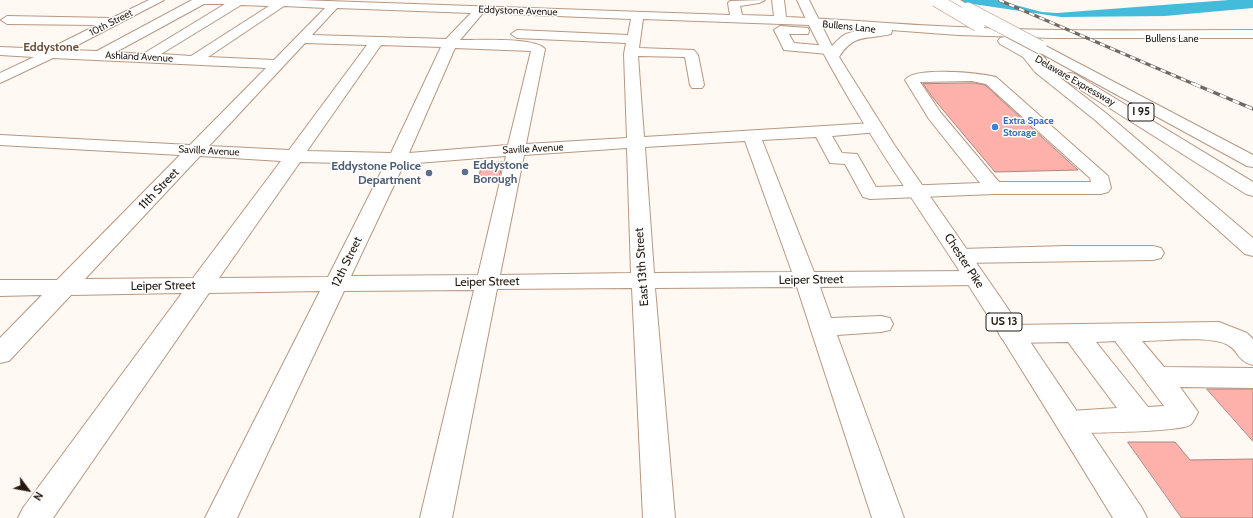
<!DOCTYPE html>
<style>
body{margin:0}
#map{position:relative;width:1253px;height:518px;overflow:hidden;background:#fff8f3;font-family:Cabin,sans-serif}
canvas{display:block}
.north{position:absolute;left:8px;top:470px;width:40px;height:40px;-webkit-text-stroke:3px #fff;paint-order:stroke;rotate:122deg;font-size:11px;font-weight:700;line-height:16px;text-align:center;color:#241910}
.north::after{content:'';display:block;margin:auto;width:14px;height:18px;background:#241910;clip-path:polygon(50% 0,100% 100%,50% 72%,0 100%)}
</style>
<div id="map">
<canvas width="1253" height="518"></canvas>
<div class="north">N</div>
</div>
<script>
const g = document.querySelector('canvas').getContext('2d');
g.lineJoin = 'round';
function paint(path, color) { g.fillStyle = color; g.fill(path, 'evenodd'); }
function trace(path, color, width, dash) { g.strokeStyle = color; g.lineWidth = width; g.lineCap = dash ? 'butt' : 'round'; g.setLineDash(dash || []); g.stroke(path); }
function drawText(font, color, halo, rows, align = 'center') {
  g.font = font + ' Cabin,sans-serif'; g.lineWidth = 3; g.setLineDash([]); g.textBaseline = 'middle'; g.strokeStyle = halo; g.fillStyle = color; for (const [text, x, y, turn = 0] of rows) {
    g.save(); g.translate(x, y); g.rotate((+turn || 0) * Math.PI / 180); g.textAlign = isNaN(turn) ? turn : align; if (halo) g.strokeText(text, 0, 0); g.fillText(text, 0, 0); g.restore();
  }
}
paint(new Path2D(`
 M946 0H996L1042 12 1057 13 1229 0H1253V8L1165 16 1061 17Z`), '#45bbdb');
const building = new Path2D(`
 M974 83 985 85 1078 170 995 172 933 98 923 84Z
 M503 162 499 178H479L481 164Z
 M1207 389H1253V441Z
 M1128 442H1175L1190 460 1253 459V518H1182Z`);
paint(building, '#fdb1aa');
trace(building, '#ac8581', 1);
const minor = new Path2D(`
 M149 0H164L68 50 97 51 192 0H299L730 15 728 3 730 1 765 0 759 3 740 6 742 15 774 16 772 0H784L786 17C844 19 901 25 959 27 1057 32 1155 30 1253 30V38H1054L958 35 837 26 643 19 639 48 694 50 698 55 704 85 702 88H692L690 85 685 57 638 56 644 137 873 123 879 124 881 128 879 132 832 136 842 153 857 154 876 187 980 183 929 119 905 80C914 66 980 73 996 77L1108 176 1111 188 1108 192 1101 194H994L870 199 863 197 845 164 830 163 816 137 762 140 814 272 975 271 983 273 986 278 983 283 975 285 820 287 831 318 881 316 890 318 893 324 890 330 881 332 837 335 904 518H872L797 287 655 288 675 518H643L632 288 497 289 452 518H420L474 290 344 291 237 518H205L320 291 209 293 53 518H18L23 508 182 293 71 295 9 361 0 363V338L42 295 0 296V280H57L180 155 0 145V135L190 145 266 68 53 58 0 83V73L34 57 0 55V47L49 49 97 25 7 24 1 20 7 16 112 18ZM204 4H225L143 54 116 52ZM241 5 269 6 191 56 161 54ZM284 6 325 8 274 60 208 57ZM337 8 471 13 446 39 312 35ZM483 13 631 19 628 35 517 30 511 34 517 38 626 43 624 54 627 138 526 144 545 49C537 37 476 40 460 40ZM305 43 367 45 289 150 209 146ZM381 45 441 47 391 153 307 151ZM455 48 531 51 508 145 409 153ZM972 81 986 84 1090 178 1091 182H999L941 113 920 82ZM745 141 792 272 654 273 645 147ZM627 148 631 273 500 275 524 155ZM200 156 281 161 193 278 85 279ZM506 156 478 275 351 276 404 164ZM300 162 385 164 328 277 219 278Z
 M780 26 808 28 809 31 808 34H789L794 43 828 46 833 47 835 50 833 53 828 54 784 50 774 30Z
 M1066 246H1153L1161 248 1164 253 1161 258 1153 260 961 263 953 261 950 256 953 251 961 249Z
 M1219 322 1247 333 1253 339V365C1237 361 1239 351 1228 345 1211 335 1163 341 1142 341L1164 367 1253 368V388L1180 387 1198 412C1196 416 1194 422 1190 425 1180 432 1089 433 1070 433L1060 430 1056 422 1060 414 1070 411 1117 408 1068 342 1012 343 1003 340 999 334 1003 328 1012 325ZM1115 341 1164 406 1148 407 1096 342Z`);
const major = new Path2D(`
 M797 0H809L832 46C836 42 839 38 844 35 852 31 887 23 892 31L891 34C866 40 854 33 839 57L895 146 1000 297 1142 508 1147 518H1113C1061 433 1009 348 955 264 899 178 840 94 797 0Z`);
const highway = new Path2D(`
 M945 0H960L974 9 972 12H964Z
 M1005 37 1045 58 1047 61 1044 64 1045 66 1107 114 1253 238V256L1245 254 1095 120 1035 72 1023 57 1000 44 998 41 1000 38Z
 M1040 43 1253 155V167L1247 166 1035 50 1033 47 1035 44Z
 M1070 73 1075 74 1253 182V196L1246 194 1065 80 1063 77 1065 74Z`);
trace(minor, '#b79881', 2);
trace(major, '#b79881', 2);
trace(highway, '#b79881', 2);
paint(minor, '#fff');
paint(major, '#fff');
paint(highway, '#fff');
const railFar1 = new Path2D(`
 M999 0 1196 85`);
const rail = new Path2D(`
 M1194 84 1253 109`);
trace(railFar1, '#726961', 3);
trace(rail, '#726961', 3.5);
trace(railFar1, '#fff', 2, [5.5]);
trace(rail, '#fff', 2.5, [7]);
const highwayBridge = new Path2D(`
 M936 0 978 25
 M968 9 1040 47`);
trace(highwayBridge, '#b79881', 14, []);
trace(highwayBridge, '#fff', 13);
for (const [x, y, r, color] of [
 [995,127,4,"#3f7fe0"],
 [465,172,4,"#5c6f8a"],
 [429,173,4,"#5c6f8a"]
]) { const dot = new Path2D(); dot.arc(x, y, r, 0, 2 * Math.PI); g.fillStyle = color; g.fill(dot); trace(dot, '#fff', 1.5); }
drawText('10px', '#241910', '#fff', [
 ["Eddystone Avenue",518,11,2],
 ["10th Street",111,23,-27],
 ["Bullens Lane",849,27,6],
 ["Bullens Lane",1172,39],
 ["Ashland Avenue",139,57,3],
 ["Delaware Expressway",1075,81,30],
 ["Saville Avenue",533,149,-3],
 ["Saville Avenue",209,151,3]
]);
drawText('bold 10px', '#366cbe', '#fff', [
 ["Extra Space",1003,121],
 ["Storage",1003,133]
], 'left');
for (const [x, y, w] of [
 [1141,112,26],
 [1004,322,36]
]) { const box = new Path2D(); box.roundRect(x - w / 2, y - 9, w, 18, 3); g.fillStyle = '#fff'; g.fill(box); trace(box, '#241910', 1); }
drawText('bold 11px', '#241910', null, [
 ["I 95",1141,112],
 ["US 13",1004,322]
]);
drawText('bold 12px', '#6b503b', '#fff', [
 ["Eddystone",51,47]
]);
drawText('bold 12px', '#4e5e75', '#fff', [
 ["Eddystone",473,165],
 ["Borough",473,179],
 ["Eddystone Police",421,166,"right"],
 ["Department",421,180,"right"]
], 'left');
drawText('12px', '#241910', '#fff', [
 ["11th Street",159,189,-46],
 ["Chester Pike",964,261,57],
 ["12th Street",347,262,-64],
 ["East 13th Street",642,267,-94],
 ["Leiper Street",811,280,-1],
 ["Leiper Street",487,282,-1],
 ["Leiper Street",163,286,-1]
]);
</script>
